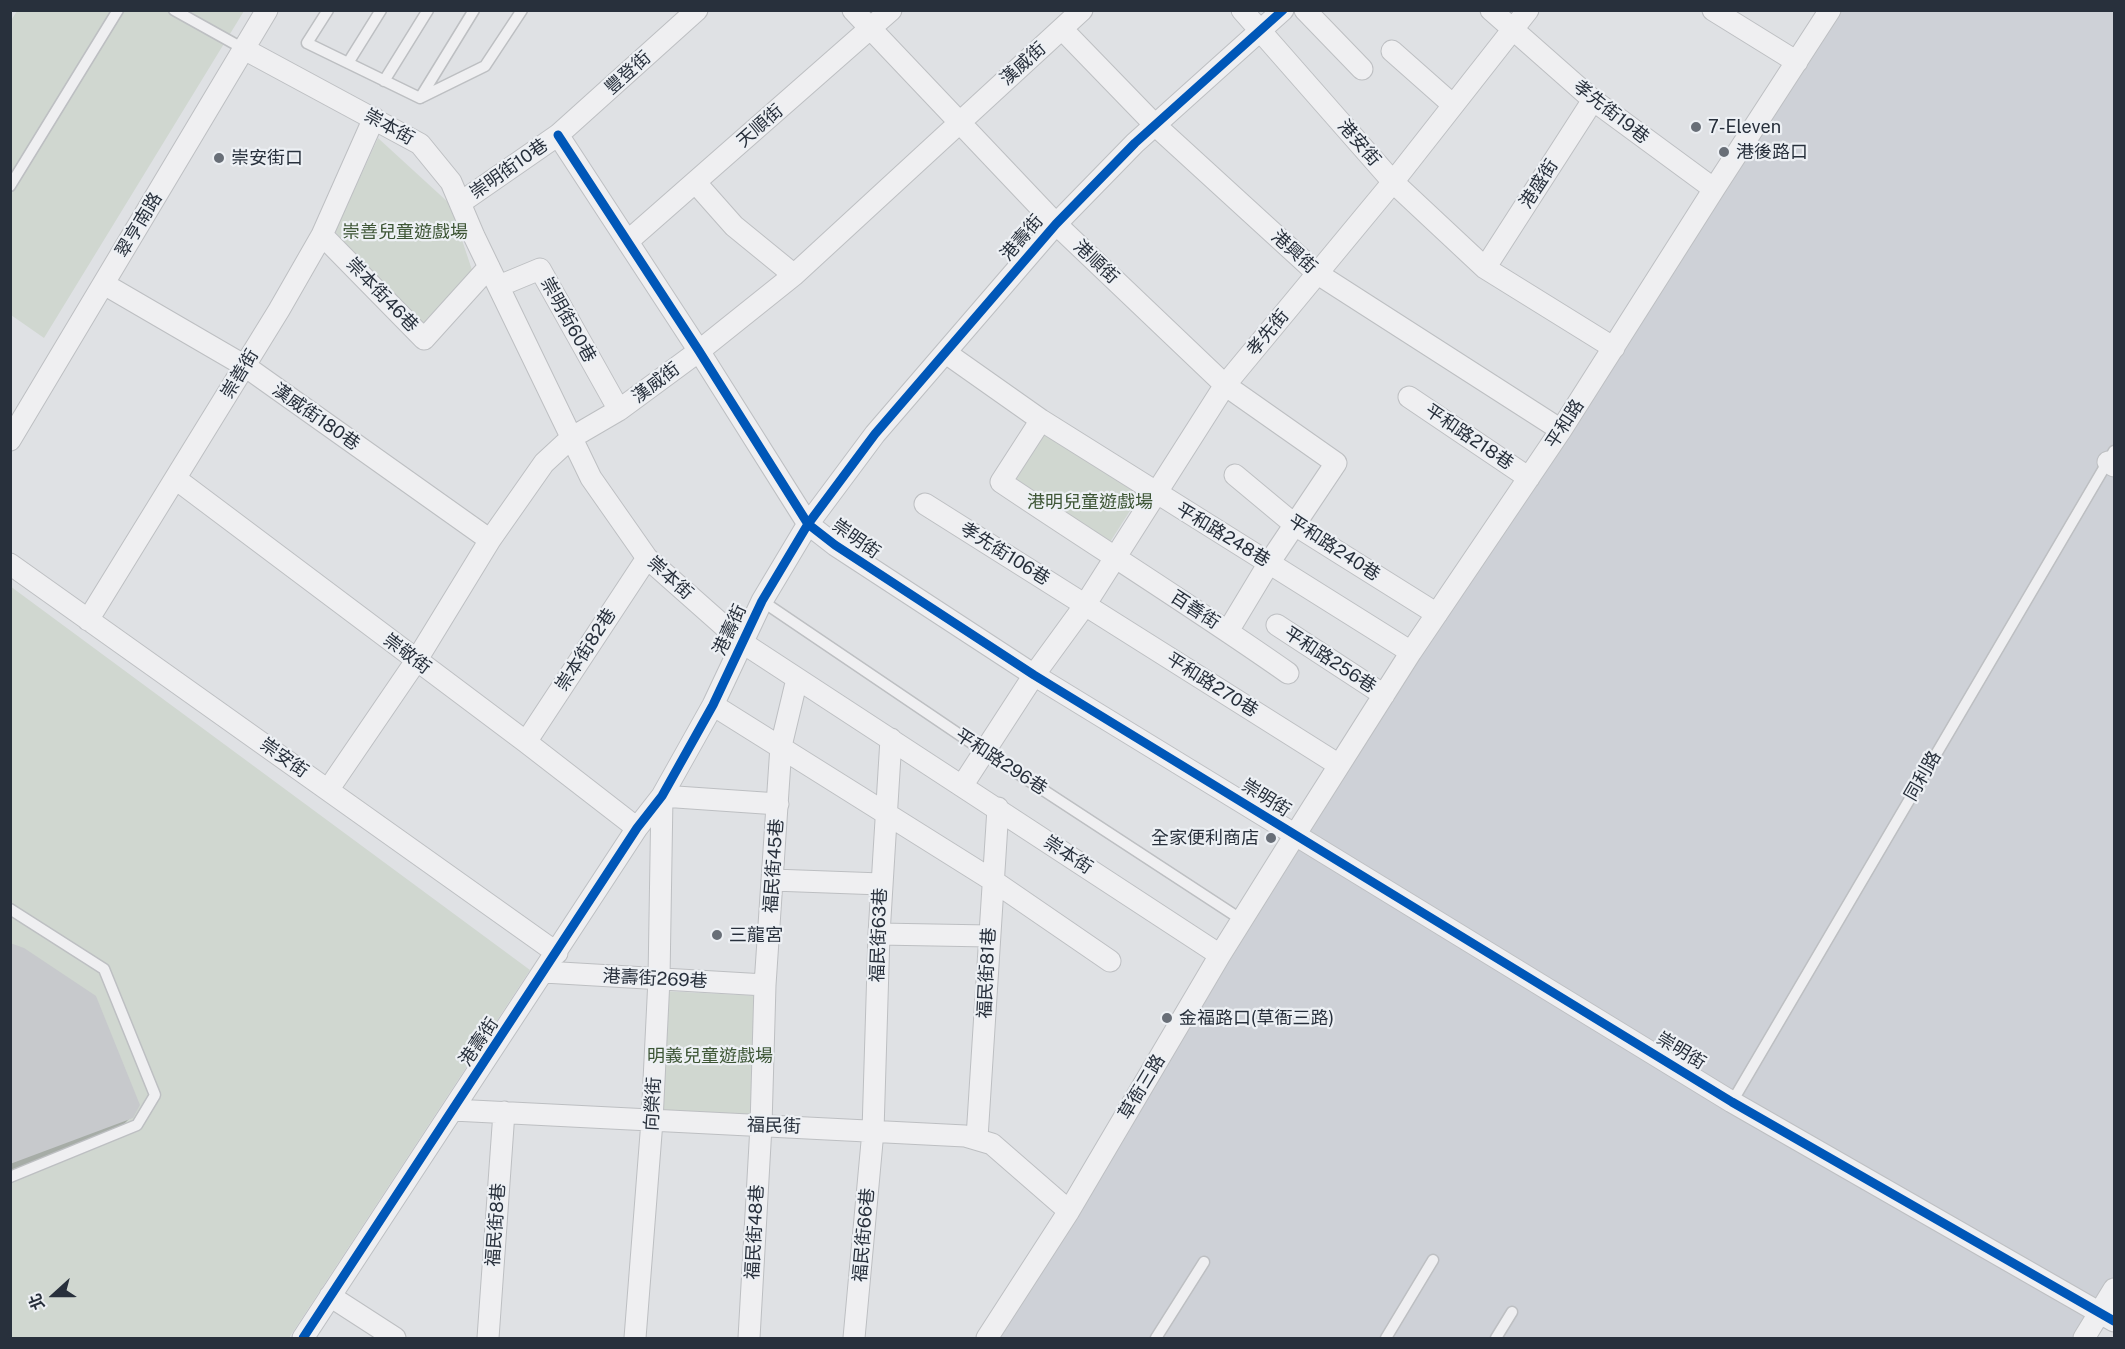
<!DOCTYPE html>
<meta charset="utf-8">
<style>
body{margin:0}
#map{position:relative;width:2125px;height:1349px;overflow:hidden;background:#dfe1e4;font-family:"Public Sans","Noto Sans TC",sans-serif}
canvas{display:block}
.frame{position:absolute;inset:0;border:12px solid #28303c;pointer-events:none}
.north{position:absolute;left:24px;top:1265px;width:60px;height:60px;-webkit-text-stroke:4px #edf0f4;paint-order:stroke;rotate:249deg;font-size:16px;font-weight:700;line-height:24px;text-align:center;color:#28303c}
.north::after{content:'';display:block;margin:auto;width:21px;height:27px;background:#28303c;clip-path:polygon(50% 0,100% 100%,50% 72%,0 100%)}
</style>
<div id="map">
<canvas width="2125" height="1349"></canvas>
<div class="frame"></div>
<div class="north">北</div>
</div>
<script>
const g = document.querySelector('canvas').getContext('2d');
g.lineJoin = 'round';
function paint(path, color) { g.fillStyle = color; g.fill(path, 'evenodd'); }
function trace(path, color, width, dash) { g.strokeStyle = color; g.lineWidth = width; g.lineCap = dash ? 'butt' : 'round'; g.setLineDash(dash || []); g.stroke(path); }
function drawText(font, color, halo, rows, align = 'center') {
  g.font = font + ' "Public Sans","Noto Sans TC",sans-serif'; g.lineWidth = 4.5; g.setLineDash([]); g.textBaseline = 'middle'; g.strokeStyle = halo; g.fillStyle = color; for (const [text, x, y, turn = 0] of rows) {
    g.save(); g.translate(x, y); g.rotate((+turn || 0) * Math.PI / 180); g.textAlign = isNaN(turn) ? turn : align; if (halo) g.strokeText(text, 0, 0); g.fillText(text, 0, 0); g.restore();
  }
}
paint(new Path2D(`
 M1830 11H2114V1289L2084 1338H996L1073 1196Z`), '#ced1d7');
paint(new Path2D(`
 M17 11H244L44 338 11 315 10 22Z
 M378 138 450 204 473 273 422 328 335 232Z
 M1038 429 1140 495 1105 550 1004 483Z
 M10 586 530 970 289 1338H11Z
 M664 991 762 996 756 1120 658 1115Z`), '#d0d7d0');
paint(new Path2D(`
 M10 945 131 1117 115 1133 10 1172Z`), '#0003');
paint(new Path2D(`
 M10 943 24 948 96 996 140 1105 133 1118 10 1164Z`), '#c7c9cc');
const service = new Path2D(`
 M174 10 244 49
 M328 10 307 43 420 98 485 66 522 10
 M348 63 381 10
 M384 81 428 10
 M420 98 474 10
 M10 186 118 10
 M762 601 985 752 1242 920
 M10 909 104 969 155 1095 137 1125 10 1177
 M1732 1102 2114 451
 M1156 1338 1204 1262
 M1386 1338 1433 1260
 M1496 1338 1512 1312`);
const minor = new Path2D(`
 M853 10 1056 224 1225 385 1336 463 1269 563 1228 631
 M1242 10 1393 182 1485 268 1614 348
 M1305 10 1362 69
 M1491 10 1593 100 1714 189
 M1713 10 1797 62
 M1062 29 1155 125 1318 274 1561 430
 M244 49 420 144 451 182 474 236 591 478 647 558 743 643 1220 955
 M1392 51 1453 105
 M558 135 699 351 808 524 835 545 1034 675 1732 1102 2114 1321
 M695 182 734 226 794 275
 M460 203 558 135 697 10
 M322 235 424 339 489 267
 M628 241 891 10
 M1485 268 1593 100
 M104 284 245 366 490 540
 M499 286 540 269 619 410
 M946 353 1041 420 1411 652
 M1409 397 1529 478
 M1041 420 1001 482C1096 546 1194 607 1288 673
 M10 440 267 10
 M2108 462 2114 466
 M1235 475 1295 525 1437 614
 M176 479 526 742 637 828
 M925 504 1339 765
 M10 564 557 953
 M88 620 279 310 322 235 374 118
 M1277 625 1384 695
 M713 705 992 880 1110 961
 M526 742 647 558
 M962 786 1034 675 1085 605 1225 385 1393 182 1528 10
 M328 790 416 661 490 540 544 463 571 438 619 410 699 351 794 275 1082 10
 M773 880 881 884
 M879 934 989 936
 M544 972 765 985
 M453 1110 965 1136 992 1144 1069 1211
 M977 1138 998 808
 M330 1296 395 1338
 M303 1338 637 828 662 796 713 705 762 601 808 524 875 434 1056 224 1135 143 1283 10
 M488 1338 504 1112
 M635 1338 652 1121 659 979 662 796 778 804
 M749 1338 761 1126 765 985 781 746 797 679
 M854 1338 873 1131 879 934 891 739
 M987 1338 1069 1211 1220 955 1295 835 1411 652 1561 430 1714 189 1830 10
 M2084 1338 2114 1289`);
trace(service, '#bdbfc2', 13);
trace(minor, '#bdbfc2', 23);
trace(service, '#efeff1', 10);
trace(minor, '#efeff1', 21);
trace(new Path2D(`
 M558 135 699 351 808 524 835 545 1034 675 1732 1102 2114 1321
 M303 1338 637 828 662 796 713 705 762 601 808 524 875 434 1056 224 1135 143 1283 10`), '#0057b8', 9);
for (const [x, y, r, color] of [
 [1696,127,6,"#686e77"],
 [1724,152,6,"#686e77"],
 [219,158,6,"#686e77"],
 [1271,838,6,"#686e77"],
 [717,935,6,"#686e77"],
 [1167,1018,6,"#686e77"]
]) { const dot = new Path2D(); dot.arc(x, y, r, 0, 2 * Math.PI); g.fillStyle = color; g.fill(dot); trace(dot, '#edf0f4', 2); }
drawText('18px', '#28303c', '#edf0f4', [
 ["漢威街",1023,64,-42],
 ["豐登街",628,73,-42],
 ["孝先街19巷",1611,112,38],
 ["天順街",760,126,-41],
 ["崇本街",389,127,29],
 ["港安街",1359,143,49],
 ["崇明街10巷",509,169,-35],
 ["港盛街",1539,184,-57],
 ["翠亨南路",139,225,-59],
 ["港壽街",1022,238,-49],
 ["港興街",1294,252,42],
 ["港順街",1096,262,43],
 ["崇本街46巷",382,295,46],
 ["崇明街60巷",568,320,61],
 ["孝先街",1268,333,-50],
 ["崇善街",240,374,-59],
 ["漢威街",656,383,-37],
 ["漢威街180巷",316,417,35],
 ["平和路",1565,424,-57],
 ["平和路218巷",1469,437,34],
 ["平和路248巷",1223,535,31],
 ["崇明街",856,539,35],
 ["平和路240巷",1334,548,33],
 ["孝先街106巷",1005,554,32],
 ["崇本街",670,578,42],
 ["百善街",1195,610,33],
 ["港壽街",730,630,-65],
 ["崇本街82巷",586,650,-57],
 ["崇敬街",407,654,37],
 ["平和路256巷",1330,660,33],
 ["平和路270巷",1212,685,32],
 ["崇安街",284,758,35],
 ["平和路296巷",1001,762,33],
 ["同利路",1923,776,-60],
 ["崇明街",1266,798,32],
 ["崇本街",1068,855,33],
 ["福民街45巷",774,866,-86],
 ["福民街63巷",879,935,-88],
 ["福民街81巷",987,973,-87],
 ["港壽街269巷",655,979,3],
 ["港壽街",479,1042,-56],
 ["崇明街",1681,1051,31],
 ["草衙三路",1142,1087,-59],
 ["向榮街",653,1104,-87],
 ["福民街",774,1126,2],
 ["福民街8巷",496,1225,-86],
 ["福民街48巷",755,1232,-87],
 ["福民街66巷",864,1235,-85]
]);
drawText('18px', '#28303c', '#edf0f4', [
 ["7-Eleven",1708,127],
 ["港後路口",1736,152],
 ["崇安街口",231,158],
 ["全家便利商店",1259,838,"right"],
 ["三龍宮",729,935],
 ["金福路口(草衙三路)",1179,1018]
], 'left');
drawText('18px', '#3e5636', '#edf0f4', [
 ["崇善兒童遊戲場",405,232],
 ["港明兒童遊戲場",1090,502],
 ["明義兒童遊戲場",710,1056]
]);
</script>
